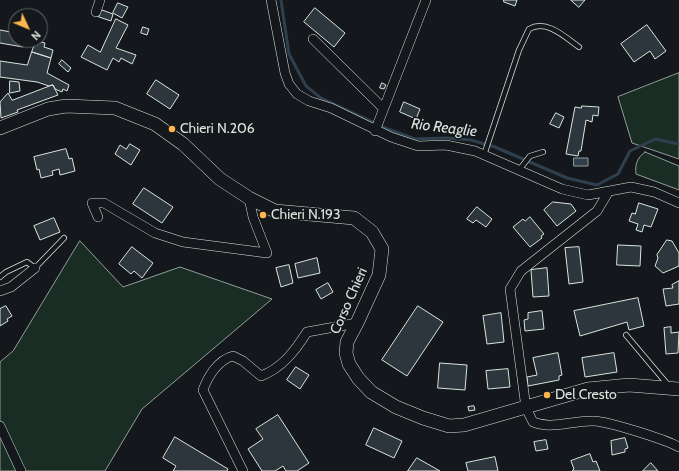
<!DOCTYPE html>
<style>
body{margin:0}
#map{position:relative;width:679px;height:471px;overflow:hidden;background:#14181c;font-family:Cabin,sans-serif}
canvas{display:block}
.north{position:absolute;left:8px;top:8px;width:40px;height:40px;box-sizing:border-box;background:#14181c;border:1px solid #626a69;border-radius:50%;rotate:134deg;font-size:11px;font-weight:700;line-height:16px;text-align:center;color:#d8e6dc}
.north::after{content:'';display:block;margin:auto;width:14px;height:18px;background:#ffb74d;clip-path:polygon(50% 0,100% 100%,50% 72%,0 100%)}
</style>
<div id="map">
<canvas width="679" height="471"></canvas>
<div class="north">N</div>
</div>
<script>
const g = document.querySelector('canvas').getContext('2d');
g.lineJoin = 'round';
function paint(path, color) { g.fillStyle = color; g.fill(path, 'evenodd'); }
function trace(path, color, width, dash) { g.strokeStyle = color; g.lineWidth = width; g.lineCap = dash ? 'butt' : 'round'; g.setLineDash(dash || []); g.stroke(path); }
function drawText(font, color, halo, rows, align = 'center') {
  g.font = font + ' Cabin,sans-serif'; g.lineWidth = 3; g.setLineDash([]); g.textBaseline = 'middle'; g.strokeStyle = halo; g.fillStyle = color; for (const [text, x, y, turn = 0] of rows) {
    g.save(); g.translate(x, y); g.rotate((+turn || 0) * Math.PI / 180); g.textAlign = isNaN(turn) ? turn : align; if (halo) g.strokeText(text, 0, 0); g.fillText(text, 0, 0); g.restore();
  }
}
const green = new Path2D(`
 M679 73V159L632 143 618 97Z
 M645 152 679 166V190L636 174C635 164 637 158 645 152Z
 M80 241 123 287 180 267 272 299 142 409 105 471H0V362L13 351Z`);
paint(green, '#1a2d24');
trace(green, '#939e99', 1);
const water = new Path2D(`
 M574 158H588V166H574Z`);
paint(water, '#2f3f4d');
trace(water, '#939e99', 1);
trace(new Path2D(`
 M281 0 289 54 306 86 321 98 388 129 415 139 447 138 471 140 495 147 567 178 597 185 618 174 630 151 655 139 679 144`), '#2f3f4d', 3);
const building = new Path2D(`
 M504 0H517L515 6 504 2Z
 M571 0H585L579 7Z
 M118 3 128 7 122 18 113 13Z
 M315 8 345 33 334 47 304 22Z
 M102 10 113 14 111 21 99 17Z
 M116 19 128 25 116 48 136 55 132 64 121 58 119 62 113 58 107 70 81 57 88 45 100 52Z
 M647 25 666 51 655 59 650 51 634 62 621 44Z
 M143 27 149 29 147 35 141 33Z
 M0 30 16 33V40H24L23 47 0 43Z
 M36 41 45 43 44 47 53 50 51 58 32 52Z
 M32 52 51 58 47 73 69 85 67 91 63 89 62 92 55 89 53 85 49 86 37 82 0 77V61L27 65Z
 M62 60 71 68 68 72 59 64Z
 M156 80 179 95 170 109 147 94Z
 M10 81 19 82 20 91 10 93Z
 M382 83 386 85 384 89 380 88Z
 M53 85 58 95 17 110 18 112 1 118 0 102 8 93 12 100Z
 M404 102 420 109 416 119 400 112Z
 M582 106 599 107 598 116 593 115 592 122 586 120 581 151H579L578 156 566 154 575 107 581 108Z
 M556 113 564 117 559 128 550 124Z
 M130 144 140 150 131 165 115 154 120 145 126 149Z
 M66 149 69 159 72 158 75 171 60 175 59 169 52 171 53 175 41 178 39 169 37 170 34 157Z
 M144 188 173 207 162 223 133 204Z
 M553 202 571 204 576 211 557 226 544 210Z
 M639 203 658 209 651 227 644 225 642 232 636 230 638 224 629 221 632 213 635 214Z
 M477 207 492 219 486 227 476 220 473 223 467 219Z
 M530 217 544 234 541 236 542 238 530 247 513 227 523 219 525 221Z
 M54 218 60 232 40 240 34 226Z
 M667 240 672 241 679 253V266L663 273 655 266 658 258 657 255Z
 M618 245 641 246 640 266 617 265Z
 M132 247 153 263 142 278 134 271 131 274 119 264Z
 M579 247 583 282 569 284 565 248Z
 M317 258 320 273 298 278 295 264Z
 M289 265 293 283 281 287 276 268Z
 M547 268 549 296 533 297 531 270Z
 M679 281V304L666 306 663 289 673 288 672 285Z
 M328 283 333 292 321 299 316 290Z
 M638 298 644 326 629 330 627 322 580 336 574 311Z
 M6 306 12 316 7 319 8 321 0 326V309Z
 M418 306 443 322 407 376 382 360Z
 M542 311 544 329 525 331 524 320 528 319V313Z
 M501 313 504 342 487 344 483 316Z
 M671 327V333L679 332 678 353 666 354 664 328Z
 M558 353 562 375 559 376V380L528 386 527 377 537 375 533 358Z
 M614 353 617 372 585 377 582 358Z
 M440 363 467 365 465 390 438 388Z
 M296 367 309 375 300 389 287 380Z
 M508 369 510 387 488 389 486 371Z
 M474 406 475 410 469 411 468 407Z
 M278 415 309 463 297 471H286L283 466 275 471H262L248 449 263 439 256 429Z
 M374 428 402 441 394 458 366 445Z
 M175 437 228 469 227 471H173L176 466 163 458Z
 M625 438 628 448 625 449V452L612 455 611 441Z
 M546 440 548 449 536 451 534 442Z
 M590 454 593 462 596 461 600 471H572L574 469 571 461Z
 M495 457 498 471H468L466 463Z
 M417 458 440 471H408Z
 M651 463 658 471H643Z`);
paint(building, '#2c363c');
trace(building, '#d8e6dc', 1);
const service = new Path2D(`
 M484 155 519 50 529 29C547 19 565 37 579 47
 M519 170 530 156 543 152
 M0 277 6 272 27 262 35 268 64 238
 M626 335 669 386`);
const minor = new Path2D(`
 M271 0 285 73 289 84 297 94 309 101 331 108 391 137 418 146 446 145 475 151 562 189 588 195 631 187 654 192 679 203
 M96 12 100 0
 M313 39 383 108
 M375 131 426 0
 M609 191 597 211 521 271 510 289 526 408 533 422C553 430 573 420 594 421 610 422 664 439 679 447
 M98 217 92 203H104L155 233 183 242 267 253 253 217 249 198
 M0 291 11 287 35 268
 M0 426 21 471
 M243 471 203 390C208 376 218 360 233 356L243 361 261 376C282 368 295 351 307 332L357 323`);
const secondary = new Path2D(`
 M0 128 48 109 66 106 115 108 155 124 183 144 220 179 249 198 275 211 354 218 372 232 382 249 379 275 357 323 347 342 346 353 349 364 358 378 371 392 396 407 423 418 449 426 464 425 588 389 629 385 679 389`);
trace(service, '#d8e6dc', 6);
trace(minor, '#d8e6dc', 10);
trace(secondary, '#d8e6dc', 14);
trace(service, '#14181c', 4.5);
trace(minor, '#14181c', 9);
trace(secondary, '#14181c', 13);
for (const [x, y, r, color] of [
 [172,129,4,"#ffb74d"],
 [263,215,4,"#ffb74d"],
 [547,395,4,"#ffb74d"]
]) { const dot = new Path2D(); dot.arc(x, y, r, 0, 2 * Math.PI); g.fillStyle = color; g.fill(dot); trace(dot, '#14181c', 1.5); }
drawText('14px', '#d8e6dc', '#14181c', [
 ["Chieri N.206",180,129],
 ["Chieri N.193",271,215],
 ["Del Cresto",555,395]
], 'left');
drawText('14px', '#d8e6dc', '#14181c', [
 ["Corso Chieri",349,301,-66]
]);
drawText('italic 15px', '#d8e6dc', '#14181c', [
 ["Rio Reaglie",444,128,7]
]);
</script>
